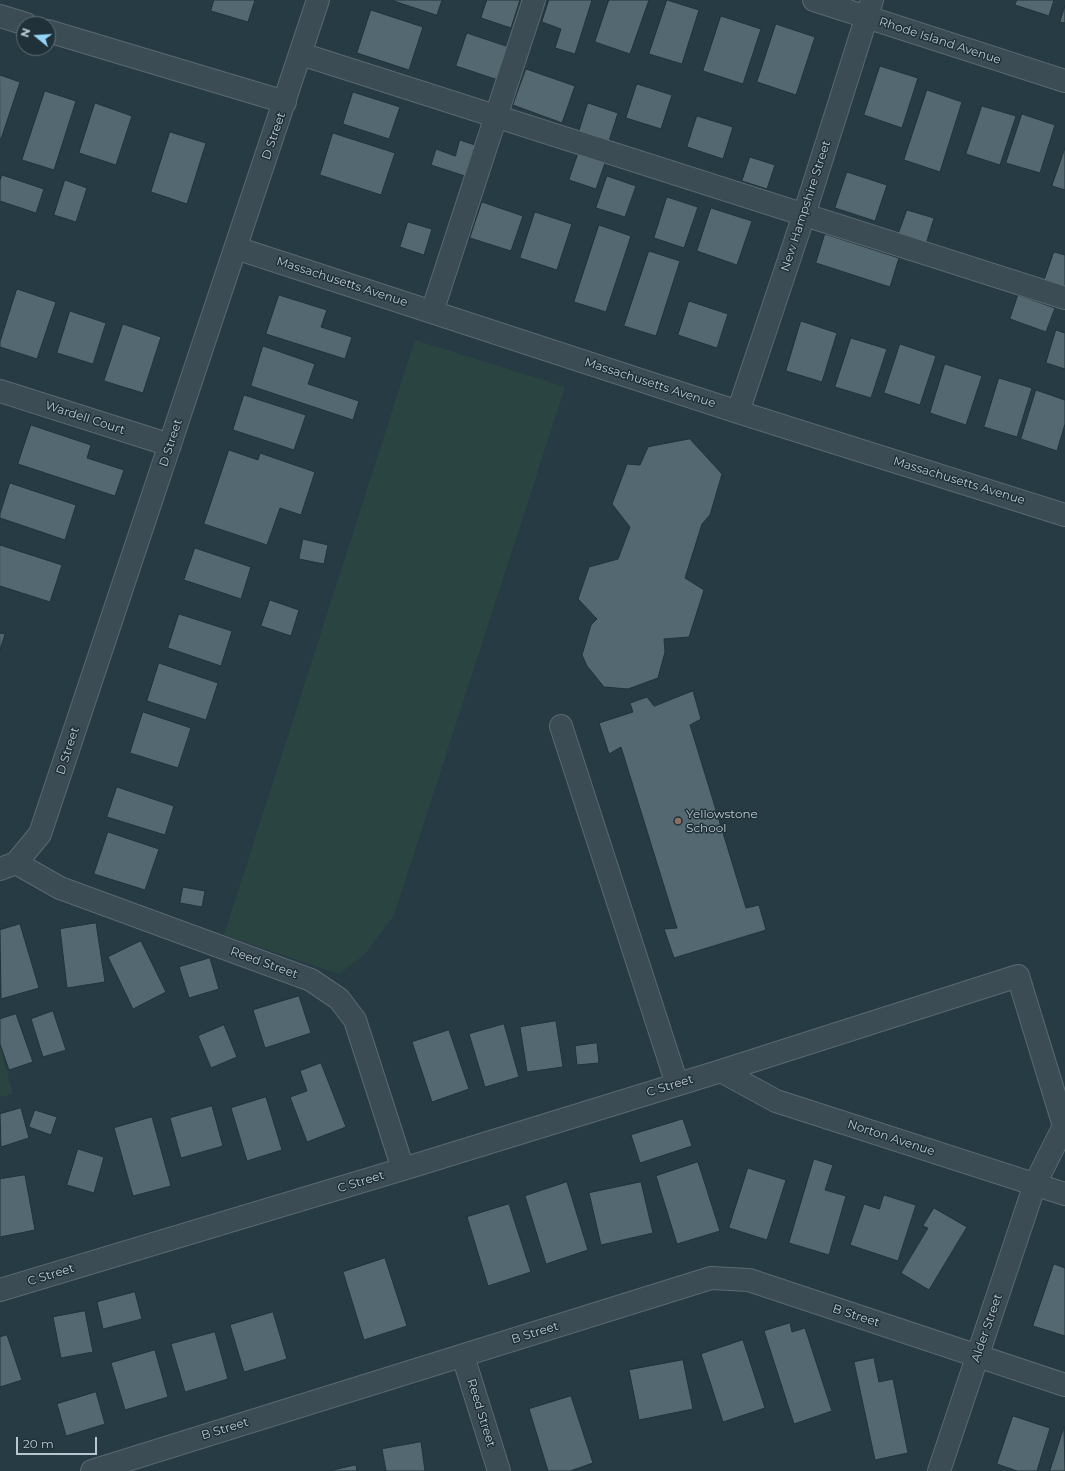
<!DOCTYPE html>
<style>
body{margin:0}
#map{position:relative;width:1065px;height:1471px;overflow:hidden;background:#273b44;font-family:Montserrat,sans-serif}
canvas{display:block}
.north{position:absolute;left:16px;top:16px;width:40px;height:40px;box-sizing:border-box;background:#203139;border:1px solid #5e6d74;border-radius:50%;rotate:288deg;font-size:11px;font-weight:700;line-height:16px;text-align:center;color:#bac6cd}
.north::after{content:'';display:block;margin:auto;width:14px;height:18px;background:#93d5f9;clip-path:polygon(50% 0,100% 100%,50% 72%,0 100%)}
.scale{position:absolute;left:16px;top:1437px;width:81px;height:18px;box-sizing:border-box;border:2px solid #bac6cd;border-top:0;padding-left:5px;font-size:12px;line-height:14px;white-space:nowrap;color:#bac6cd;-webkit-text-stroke:3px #203139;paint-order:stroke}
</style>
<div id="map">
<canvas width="1065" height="1471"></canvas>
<div class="north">N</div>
<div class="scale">20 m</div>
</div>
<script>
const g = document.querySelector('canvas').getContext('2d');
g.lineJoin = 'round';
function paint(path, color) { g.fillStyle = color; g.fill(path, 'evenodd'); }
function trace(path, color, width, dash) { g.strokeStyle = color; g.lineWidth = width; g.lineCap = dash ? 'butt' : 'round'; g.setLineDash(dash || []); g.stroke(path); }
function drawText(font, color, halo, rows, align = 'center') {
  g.font = font + ' Montserrat,sans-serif'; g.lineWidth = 3; g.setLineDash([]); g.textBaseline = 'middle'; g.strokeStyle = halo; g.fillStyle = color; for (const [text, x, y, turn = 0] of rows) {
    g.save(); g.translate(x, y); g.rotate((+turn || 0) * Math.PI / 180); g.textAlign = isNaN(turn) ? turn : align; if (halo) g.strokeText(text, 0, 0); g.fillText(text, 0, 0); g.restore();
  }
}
paint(new Path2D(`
 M415 340 565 387 394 915 364 955 339 974 224 935Z
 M0 1046 13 1094 0 1097Z`), '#2a4541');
const building = new Path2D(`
 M214 0H255L248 22 211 11Z
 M391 0H442L437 15Z
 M487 0H520L511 28 481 18Z
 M549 0H592L575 54 555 48 561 29 542 22Z
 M609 0H649L630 54 595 42Z
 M667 0 699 10 682 64 649 54Z
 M1017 0H1054L1049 16 1015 5Z
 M1065 6V23L1060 22Z
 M371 10 423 27 409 70 357 53Z
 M721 16 761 29 743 84 703 71Z
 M776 24 815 37 796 95 757 82Z
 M467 33 509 47 498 80 456 66Z
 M880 66 918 78 902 128 864 115Z
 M526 69 575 86 562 123 513 105Z
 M0 75 20 82 1 139 0 138Z
 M637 84 672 95 661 129 626 118Z
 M927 90 962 102 940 172 904 160Z
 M45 91 76 101 54 170 22 160Z
 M353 92 400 107 389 139 343 124Z
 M95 103 132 116 116 165 79 153Z
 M588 103 618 113 609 141 579 131Z
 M982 106 1016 116 1000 165 966 154Z
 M1022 114 1055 125 1040 173 1006 163Z
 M697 116 733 127 723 159 687 147Z
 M170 132 206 143 187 204 151 192Z
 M333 133 395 153 381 195 320 175Z
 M460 140 475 145 465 176 431 165 436 149 455 156Z
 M1065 148V190L1052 186Z
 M579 151 606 160 596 189 569 180Z
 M750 157 775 165 767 189 742 181Z
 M847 172 887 185 875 221 835 208Z
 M2 175 44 189 36 213 0 201V181Z
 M607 176 636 186 625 217 596 208Z
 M65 180 87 188 76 222 54 215Z
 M667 197 698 207 684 248 654 238Z
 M482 202 523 216 511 251 470 238Z
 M711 208 752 221 737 265 697 251Z
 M907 210 934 218 926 244 898 235Z
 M535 212 572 224 557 270 520 258Z
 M408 222 432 229 424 255 400 247Z
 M599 225 631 236 606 312 574 302Z
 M825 234 899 258 890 287 816 263Z
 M649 251 680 261 656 336 624 326Z
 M1054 252 1065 255V288L1044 281Z
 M17 289 56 302 37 359 0 347V342Z
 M279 295 327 310 321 327 352 337 345 359 266 334Z
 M1018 295 1055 308 1046 332 1010 319Z
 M689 301 728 314 717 348 678 335Z
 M70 311 106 323 93 364 57 353Z
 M801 321 837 333 822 382 786 371Z
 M123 324 161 337 143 393 104 381Z
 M1056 330 1065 333V369L1046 363Z
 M851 338 887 349 871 398 835 387Z
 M900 344 936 356 920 405 884 393Z
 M263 346 315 364 308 384 359 401 353 420 251 386Z
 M945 364 982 376 966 425 930 413Z
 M999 378 1032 388 1017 437 984 427Z
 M1036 390 1065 400V424L1057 451 1021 439Z
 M244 395 306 415 294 450 233 430Z
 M31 425 91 445 87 458 124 470 115 496 18 464Z
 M690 439 722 474 710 515 702 524 685 578 704 590 689 637 664 639 665 652 658 678 628 689 604 687 587 666 582 655 591 625 597 619 578 599 589 567 618 559 630 527 612 504 627 464 640 465 648 447Z
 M229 450 258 460 260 453 315 472 301 515 280 508 267 545 204 524Z
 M10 483 76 505 65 540 0 518V514Z
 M303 539 328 545 324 564 299 559Z
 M0 545 62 565 50 602 0 586Z
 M195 548 251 567 241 599 184 580Z
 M270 600 299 610 291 636 261 626Z
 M179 614 232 631 221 666 168 648Z
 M0 633 5 634 0 650Z
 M159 663 218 683 206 720 147 701Z
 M693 691 701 719 690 725 746 908 759 905 766 930 674 958 664 929 677 928 621 747 609 754 599 723 633 712 630 703 647 697 654 706Z
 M143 712 191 728 178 768 130 753Z
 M117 787 174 806 165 835 107 817Z
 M108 832 159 849 145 890 94 874Z
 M183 887 205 891 202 907 180 903Z
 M96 923 105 982 67 988 60 929Z
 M20 924 39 988 1 999 0 930Z
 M141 941 166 992 133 1009 108 957Z
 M210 958 219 989 189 998 179 967Z
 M299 996 311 1033 265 1048 253 1010Z
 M53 1011 66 1050 43 1057 31 1019Z
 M16 1014 33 1062 9 1070 0 1044V1019Z
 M556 1021 563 1067 527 1072 520 1027Z
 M504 1024 519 1077 485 1087 469 1034Z
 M224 1025 237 1057 211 1068 198 1036Z
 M449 1030 469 1089 432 1102 412 1042Z
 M597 1043 599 1063 577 1065 575 1046Z
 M321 1063 346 1127 307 1142 290 1097 307 1091 300 1071Z
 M266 1097 282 1150 247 1161 231 1108Z
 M212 1106 223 1146 181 1158 170 1118Z
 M21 1108 29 1138 1 1147 0 1114Z
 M35 1110 57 1117 51 1135 29 1127Z
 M152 1117 171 1186 133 1196 114 1128Z
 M683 1119 692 1146 640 1163 631 1135Z
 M78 1149 104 1157 94 1193 67 1185Z
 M814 1159 833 1165 825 1190 846 1196 829 1255 789 1243Z
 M698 1162 720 1231 677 1244 656 1176Z
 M748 1168 786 1180 767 1240 729 1228Z
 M25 1175 35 1230 0 1237V1179Z
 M567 1182 588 1250 546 1264 525 1196Z
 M641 1182 653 1233 601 1245 589 1193Z
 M884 1195 916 1205 898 1261 850 1245 864 1204 879 1209Z
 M509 1204 531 1272 488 1286 467 1217Z
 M934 1208 967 1227 929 1290 901 1273 928 1228 923 1226Z
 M385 1258 407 1326 364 1340 343 1272Z
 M1054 1264 1065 1268V1336L1033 1326Z
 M135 1292 142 1319 103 1329 97 1302Z
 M85 1311 93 1352 61 1358 53 1317Z
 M273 1312 287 1359 244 1372 230 1325Z
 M790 1323 792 1332 805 1328 832 1411 794 1424 764 1331Z
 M215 1332 228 1379 185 1392 171 1344Z
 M7 1335 22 1380 0 1387V1337Z
 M743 1340 765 1408 723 1422 701 1354Z
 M155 1350 168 1397 125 1410 111 1363Z
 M874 1358 879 1382 893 1379 908 1453 875 1460 854 1362Z
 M683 1360 693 1409 639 1420 629 1370Z
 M96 1392 105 1424 66 1436 57 1404Z
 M571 1396 593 1463 570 1471H548L529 1409Z
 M1013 1416 1050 1428 1037 1471H1017L997 1464Z
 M1064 1427 1065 1471H1050Z
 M421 1442 425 1471H386L382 1449Z
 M356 1465 357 1471H329Z`);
paint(building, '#536871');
trace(building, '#22333b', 1);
const minor = new Path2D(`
 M814 0 1065 81
 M0 16 26 24
 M48 31 285 102
 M301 54 1065 298
 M236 248 738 412 1065 515
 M432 312 534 0
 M0 391 170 445
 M738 412 804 215 872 0
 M561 726 677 1084
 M16 863 60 888 311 980 339 999 355 1020 403 1169
 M0 869 16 863 40 834 318 0
 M721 1071 776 1101 1065 1194
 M0 1290 403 1169 721 1071 1018 976 1064 1126
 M463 1356 499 1471
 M92 1471 711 1278 749 1280 1065 1385
 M939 1471 1035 1184 1064 1126H1065`);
trace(minor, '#5b6971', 24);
trace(minor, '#3c4c54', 22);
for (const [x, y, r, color] of [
 [678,821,4,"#8d6e63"]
]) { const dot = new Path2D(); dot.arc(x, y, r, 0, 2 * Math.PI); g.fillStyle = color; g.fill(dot); trace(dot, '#203139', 1.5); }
drawText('12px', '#bac6cd', '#203139', [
 ["Rhode Island Avenue",940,41,18],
 ["D Street",274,136,-71],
 ["New Hampshire Street",806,206,-72],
 ["Massachusetts Avenue",342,282,18],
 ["Massachusetts Avenue",650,383,18],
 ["Wardell Court",85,418,18],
 ["D Street",171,443,-72],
 ["Massachusetts Avenue",959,481,17],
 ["D Street",68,751,-72],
 ["Reed Street",264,963,20],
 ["C Street",670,1086,-17],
 ["Norton Avenue",891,1138,18],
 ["C Street",361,1182,-17],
 ["C Street",51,1275,-17],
 ["B Street",856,1316,18],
 ["Alder Street",987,1328,-71],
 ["B Street",535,1333,-17],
 ["Reed Street",481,1413,73],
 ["B Street",225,1429,-17]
]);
drawText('12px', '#bac6cd', '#203139', [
 ["Yellowstone",686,814],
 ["School",686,828]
], 'left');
</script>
